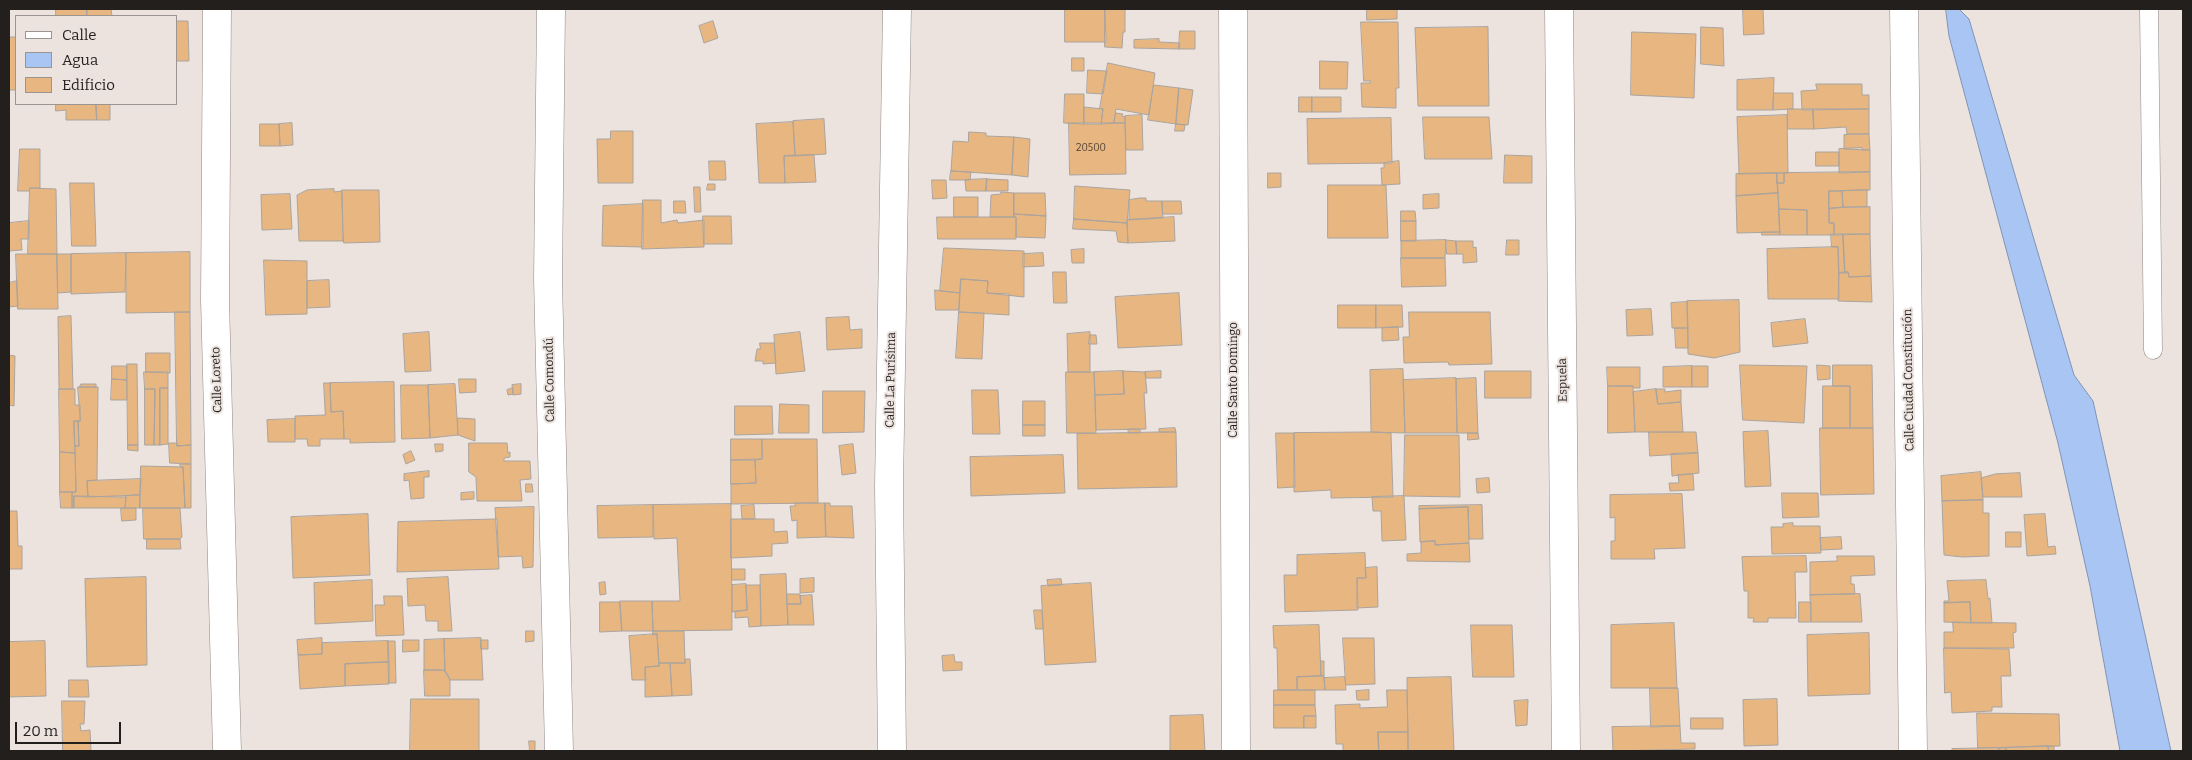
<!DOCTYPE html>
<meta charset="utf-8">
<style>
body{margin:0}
#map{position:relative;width:2192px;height:760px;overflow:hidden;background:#ece3df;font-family:Bitter,serif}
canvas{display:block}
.frame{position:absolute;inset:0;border:10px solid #221f1d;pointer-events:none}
.legend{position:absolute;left:15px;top:15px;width:162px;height:90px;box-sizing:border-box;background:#ece3df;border:1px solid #9b9591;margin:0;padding:6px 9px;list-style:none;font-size:15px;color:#221f1d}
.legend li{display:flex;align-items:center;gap:10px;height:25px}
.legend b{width:25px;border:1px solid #9b9591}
.scale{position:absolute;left:15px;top:722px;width:106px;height:22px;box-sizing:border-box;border:2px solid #221f1d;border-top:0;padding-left:6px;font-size:15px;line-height:18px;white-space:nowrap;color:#221f1d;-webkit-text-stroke:4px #ece3df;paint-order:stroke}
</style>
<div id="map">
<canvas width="2192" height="760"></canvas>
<div class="frame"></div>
<ul class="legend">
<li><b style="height:6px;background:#fff"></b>Calle</li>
<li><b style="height:14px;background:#a8c5f4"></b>Agua</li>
<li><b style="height:14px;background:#e8b680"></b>Edificio</li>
</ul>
<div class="scale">20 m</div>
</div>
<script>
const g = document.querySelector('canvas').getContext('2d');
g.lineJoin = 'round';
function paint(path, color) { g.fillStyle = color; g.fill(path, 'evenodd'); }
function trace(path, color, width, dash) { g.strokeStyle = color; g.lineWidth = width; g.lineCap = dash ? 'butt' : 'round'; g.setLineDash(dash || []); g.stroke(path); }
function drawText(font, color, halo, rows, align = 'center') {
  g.font = font + ' Bitter,serif'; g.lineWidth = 4; g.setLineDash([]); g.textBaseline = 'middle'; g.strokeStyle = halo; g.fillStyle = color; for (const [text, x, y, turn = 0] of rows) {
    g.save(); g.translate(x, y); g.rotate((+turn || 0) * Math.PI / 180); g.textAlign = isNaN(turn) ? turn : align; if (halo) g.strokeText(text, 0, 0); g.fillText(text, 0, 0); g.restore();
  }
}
const water = new Path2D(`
 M1946 9H1959L1969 19 2074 375 2093 401 2171 751H2120L2090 586 2058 443 1949 36Z`);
paint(water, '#a8c5f4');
trace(water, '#8093b4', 1);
const building = new Path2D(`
 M56 9H87V16H56Z
 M87 9H111L112 16H87Z
 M1065 9H1105L1106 42H1065Z
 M1105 9H1125V32H1123L1122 48 1105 47Z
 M1367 9H1397V19L1367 20Z
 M1743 9H1763L1764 34 1744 35Z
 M176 21H188L189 61H176Z
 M713 21 718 38 704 43 699 26Z
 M1361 22H1398L1399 88H1396V108L1362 107 1361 83H1370L1371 81H1364Z
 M1488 27 1489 106H1418L1415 28Z
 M1701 27 1723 28 1724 66 1701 64Z
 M1180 31H1195V49H1179Z
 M1632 32 1696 34 1694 98 1631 95Z
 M9 37H16V90H9Z
 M1159 39V42L1180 43 1179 49 1134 48V40Z
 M1072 58H1084V71H1072Z
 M1320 61 1348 62 1347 89H1320Z
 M1108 63 1155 73 1149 115 1116 109 1114 123 1101 124 1103 109 1100 108Z
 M1088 70 1107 71 1103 94 1087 93Z
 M1774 78 1773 110H1737V80Z
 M1816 84H1862V95H1869V109L1802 110 1801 91 1817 90Z
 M1154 85 1179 88 1176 124 1148 120Z
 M1179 88 1193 90 1188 125 1176 124Z
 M1774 93H1793V109L1773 110Z
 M1065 94H1084V124L1064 123Z
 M1299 97H1312V112H1299Z
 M1312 97H1341V112H1312Z
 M56 104H96L97 120H66V110L56 111Z
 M96 104H110V120H97Z
 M1084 107 1103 109 1101 124H1084Z
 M1788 109H1813L1814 129H1788Z
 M1813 109H1869V134H1847L1846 127 1814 129Z
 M1116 113 1123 114 1122 116 1125 117V123H1114Z
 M1142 115 1143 150H1126L1125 116Z
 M1787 115 1788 173 1739 174 1737 117Z
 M1423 117H1489L1492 159H1425Z
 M1391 118 1392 163 1308 164 1307 119Z
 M824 119 826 154 795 156 793 121Z
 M793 122 795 156H784L785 183H759L756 124Z
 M292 123 293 145 280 146 279 124Z
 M1069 123H1125L1126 174 1070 175Z
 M260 124H279L280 146H260Z
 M1176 124 1185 125 1184 131H1175Z
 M611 131H633V183H598L597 139H610Z
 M969 132 986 133V136L1014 137 1012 175 951 171 953 141 968 142Z
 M1869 134 1870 150 1844 149V135Z
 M1014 137 1030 139 1028 177 1012 175Z
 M1862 148V150H1870V172L1839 173V149Z
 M20 149H40V188H30L29 191H18Z
 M1816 152H1839V166H1816Z
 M814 155 816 182 785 183 784 156Z
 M1505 155 1532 156V183H1504Z
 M709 161H725L726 180H710Z
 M1399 161 1400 184 1382 185 1381 168H1384V163Z
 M951 171 971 172 970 180H950Z
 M1870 172V190L1829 191V223H1834V235H1807V210L1779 209 1777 183H1784V173Z
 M1268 173H1281V187L1268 188Z
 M1777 173H1784V183H1777Z
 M1777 173 1778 193 1736 196V174Z
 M987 179 986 191H966L965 180Z
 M987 179 1008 180V191H986Z
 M932 180H946L947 198 933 199Z
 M70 183H94L96 246H72Z
 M708 184H715V190H707Z
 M1328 185H1386L1388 238H1328Z
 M1075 186 1130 190 1127 223 1074 219Z
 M694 187H700L701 212H695Z
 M30 188 56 189 57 254H28Z
 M334 189V192L342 191 343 241H299L297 195 307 190Z
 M342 190H379L380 242 344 243Z
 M1867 190V207H1843L1842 191Z
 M1829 191H1842L1843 207 1829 209Z
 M1001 192 1014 193V217H990L991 195 1001 194Z
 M1014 193H1045L1046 216 1014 214Z
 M1778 193 1780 232 1737 233 1736 196Z
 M290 194 292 229 262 230 261 195Z
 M1439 194V208L1423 209V195Z
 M954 197H978V217H954Z
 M1140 198H1146V201H1162L1163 218 1129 220V200Z
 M643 200H661V223L677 220 678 223 704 220V247L642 249Z
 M674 201H685L686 213H674Z
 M1162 201H1181L1182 214H1163Z
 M643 204V247L602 246 603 206Z
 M1870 207V234L1834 235V223H1829V209L1831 208Z
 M1779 209 1807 210V235H1780Z
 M1401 211H1415L1416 221H1401Z
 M1014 214 1046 216 1045 238 1016 237V217H1014Z
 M703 216H731L732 244H704Z
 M937 217H1016V239H938Z
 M1174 217 1175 241 1128 243 1127 220Z
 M1074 219 1127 223 1128 243 1118 242 1116 231 1073 229Z
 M29 221V239H21L22 250 9 251V223Z
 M1401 221H1416V241H1401Z
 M1762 232H1780V235H1762Z
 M1831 234H1843L1845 273H1839L1838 247H1832Z
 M1843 234H1870L1871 276 1849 277 1848 272 1845 273Z
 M1446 240 1456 241 1457 254H1447Z
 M1446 240 1445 258H1401V241Z
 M1507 240H1519V255H1506Z
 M1456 241H1473V248L1476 247 1477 262 1463 263V254H1457Z
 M1838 247 1839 299H1768L1767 249Z
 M944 248 1024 251V297L987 293 988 281 961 279 960 293 940 291Z
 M1084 249V263H1072L1071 250Z
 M190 252V312L126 313V253Z
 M126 253 125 292 71 294V254Z
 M1043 253 1044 266 1023 267V254Z
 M16 254H57L58 309H18Z
 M57 254H71V292L58 293Z
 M1401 258H1445L1446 286 1402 287Z
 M264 260 307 261V314L266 315Z
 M1053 272H1066L1067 303H1054Z
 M1848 272 1849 277 1871 276 1872 302 1838 301 1839 273Z
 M961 279 988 281 987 293 1009 294V315L959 312Z
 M329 280 330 307 307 308V281Z
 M17 281 18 306 9 307V283Z
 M935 290 960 293 959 310H936Z
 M1179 293 1182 345 1118 348 1115 297Z
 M1739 300 1740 352 1714 358 1688 354 1687 301Z
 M1687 302 1688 328H1672L1671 303Z
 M1338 305H1376V328H1338Z
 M1376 305H1402L1403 327 1376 328Z
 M1651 309 1653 335 1627 336 1626 310Z
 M175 312H190L191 445 177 446Z
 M959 312 984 313 982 359 956 358Z
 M1409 312H1490L1492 364 1449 365 1448 362 1404 363 1403 337H1409Z
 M71 316 73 389H59L58 317Z
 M849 317 850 330 862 329V348L827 350 826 318Z
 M1805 319 1808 343 1773 347 1771 323Z
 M1398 327 1399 340 1382 341V328Z
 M1675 328H1688V348H1676Z
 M429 332 431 371 405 372 403 334Z
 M800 332 805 371 776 374 774 335Z
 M1090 332V372H1068L1067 334Z
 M1090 335H1096L1097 344H1089Z
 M760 343H774L776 363 763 364V361H755L757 349H760Z
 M146 353H170V373L146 372Z
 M9 355 15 356 14 406 9 405Z
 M127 364H137L138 445H128Z
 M1740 365 1807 366 1804 423 1743 420Z
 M1817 365 1830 366V379L1818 380Z
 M1833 365H1872L1873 428H1850V386H1833Z
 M112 366H127V380L112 379Z
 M1692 366V387H1663V367Z
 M1692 366H1708V387H1692Z
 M1607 367H1640V388H1634L1633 386H1608Z
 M1403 369 1405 433 1371 432 1370 370Z
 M1123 371 1124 394 1095 395 1094 372Z
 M1123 371 1145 372 1147 393H1144L1146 429 1096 430 1095 395 1124 394Z
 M1161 371V378H1146L1145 372Z
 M1485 371H1531V398H1485Z
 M144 372H168V388H160V445H154L155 389H145Z
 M1066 372H1094L1096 433H1067Z
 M1456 378 1457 433H1405L1403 380Z
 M1476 378 1478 433H1457L1456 379Z
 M112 379 127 380V400H111Z
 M459 379H476V392L460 393Z
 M394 382 395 442 350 443V439H344L343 411 331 412 330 383Z
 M324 383H330L331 412 343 411 344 439H320V446H308L307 439H295V416L325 415Z
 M81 384H96V387H80Z
 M455 384 458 435 430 438 428 385Z
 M521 384V394L513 395 512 385Z
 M401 385H428L430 438 402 439Z
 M1608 386H1633L1635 432 1608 433Z
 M1823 386H1850V428H1823Z
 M78 387H98L97 480 87 481 88 497 74 496V508H72V492H76L75 446H79L78 421H80Z
 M160 388H168V444L160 445Z
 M513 388V394L508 395 507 390Z
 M59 389H75V405H80V421H74L75 453 60 452Z
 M145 389H155L154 445H145Z
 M1656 389H1665V392L1681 390V402L1658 404Z
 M1656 389 1658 404 1681 402 1683 432H1635L1633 392Z
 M972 390H998L1000 434H973Z
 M823 391H865L864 432 823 433Z
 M1023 401H1045V425H1023Z
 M780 404 809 405V433H779Z
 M735 406H772L773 434 735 435Z
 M458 418 475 419V441L458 435Z
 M295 419V442H268L267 420Z
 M74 421H78L79 446H75Z
 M1023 425H1045V436H1023Z
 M1175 428 1176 432H1159V429Z
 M1820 428H1873L1874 494 1821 495Z
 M1128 429H1140V433H1129Z
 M1768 431 1771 486 1745 487 1743 432Z
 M1159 432H1176L1177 487 1078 489 1077 434Z
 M1371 432 1391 433 1393 497 1331 498V490L1294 492V433Z
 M1649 432H1696L1698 453 1650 456Z
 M1276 433H1294L1295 487 1278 488Z
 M1468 433H1478L1479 439 1468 440Z
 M1405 435H1459L1460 497 1404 496Z
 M731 439H762V459L731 460Z
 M762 439H817L818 503 731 504V484L756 483 755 460 762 459Z
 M169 443H177V446L191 445V464L170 463Z
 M469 443H507L508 453 510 452V457L504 458V461H530L531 479 520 480 522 501H477L476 477 469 472Z
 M435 444H443V451L436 452Z
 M853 444 856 473 842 475 839 446Z
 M128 445H138V451L128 450Z
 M411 451 415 460 406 464 403 455Z
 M60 452 75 453 76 492H60Z
 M1698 453 1699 473 1672 476 1671 454Z
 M1063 455 1065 493 971 496 970 457Z
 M731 460H755L756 483 731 484Z
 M180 464H191V508H185L183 467H181Z
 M141 466 183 467 185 508H140Z
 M429 471V477H424V498L411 499 409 480 404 481V474Z
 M1981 472 1983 500 1942 501 1941 476Z
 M2020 473 2022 497H1983L1981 478 1995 474Z
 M1693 474 1694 490 1670 491 1669 483H1679L1678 475Z
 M1489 478 1490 492 1477 493 1476 479Z
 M141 479 140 495 88 497 87 481Z
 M526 484H532L533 492H526Z
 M60 492H72V508H61Z
 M474 492V499L461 500V493Z
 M1782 493H1818L1819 517 1783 518Z
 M1682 494 1685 548 1654 549 1655 559H1611V541H1615V517L1610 518V495Z
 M140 495V508H125L126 496Z
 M74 496 126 497 125 508H74Z
 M1404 496 1406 540 1382 541 1381 511H1373L1372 497Z
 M1983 500V513H1989V556L1962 557 1944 555 1942 501Z
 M795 503H825L826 537 797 538V520L792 521 790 506H795Z
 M825 503H830V506H852L854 538 826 537Z
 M731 504 732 630 653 631 652 601H680L677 538 654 539 653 505Z
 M653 505V537L598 538 597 506Z
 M754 505 755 519H742L741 506Z
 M1482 505 1483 539H1469L1468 507 1419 509V506Z
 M534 507 533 567 523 568 522 556 498 557 495 508Z
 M1468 507 1469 543 1435 545V541L1420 542 1419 509Z
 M121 508H136V520L122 521Z
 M143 508H180L182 537 180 539H144Z
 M9 511H17L18 546H22V569H9Z
 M368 514 370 575 293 578 291 517Z
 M2045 514 2048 547 2055 546 2056 554 2027 556 2024 515Z
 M495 519H497L499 569 397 572 398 522Z
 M731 519H774V532L787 531 788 543 772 544V556L731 558Z
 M1793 523V526H1820L1821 553 1772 554 1771 527H1783V524Z
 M2006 532H2021V547H2006Z
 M1841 537 1842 549 1821 550 1820 538Z
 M147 539H180L181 549H147Z
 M1435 541V545L1469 543 1470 562 1407 561V554L1421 553V542Z
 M1365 553 1366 578H1357L1358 610 1285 612 1284 575H1297V555Z
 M1806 556 1807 572H1795L1796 618H1768V622H1753L1754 618H1748V591H1744L1742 557Z
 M1837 556H1874L1875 575 1851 576V584H1854L1855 594 1810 595V562L1837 561Z
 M1377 567 1378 607 1357 608V578H1366L1365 568Z
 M732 569H745V580H732Z
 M786 574 788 625 761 626 760 575Z
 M146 577 147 665 87 667 85 579Z
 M448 577 452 631H438V621H426L425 605 408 606 407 579Z
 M814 578V592L800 593V579Z
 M1061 579 1062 585 1048 586 1047 580Z
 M372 580 373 621 315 624 314 583Z
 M1986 580 1988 599 1990 598 1992 623H1971L1970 602 1944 603V601H1949L1947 581Z
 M605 582 606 594 600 595 599 583Z
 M1091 583 1096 662 1045 665 1041 586Z
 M746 584 747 610 732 612V585Z
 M746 585H760L761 626 749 627 748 617 735 618V611L747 610Z
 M787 594H800L801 604H787Z
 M1860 594 1862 622H1811L1810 595Z
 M812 595 814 625H788L787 604H801L800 596Z
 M384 596H402L404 635 376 636 375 605H384Z
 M620 601H652L653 631H622Z
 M600 602H620L622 631 600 632Z
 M1799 602H1811V622H1799Z
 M1970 602 1971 623 1944 622V603Z
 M1034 610H1042L1043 629H1036Z
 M1953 622 2016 623V632L2013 633 2014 648H1944V632H1953Z
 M1674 623 1677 688H1611V625Z
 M1319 625 1321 676 1297 677V690H1278L1277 648H1274L1273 626Z
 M1471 625H1512L1514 677H1473Z
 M526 631H534V641L526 642Z
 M653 631H684L685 663H659L657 634 653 635Z
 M1869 633 1870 694 1808 696 1807 635Z
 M657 634 659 666 645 667 646 680H632L629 636Z
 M322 638V654L298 655 297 640Z
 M481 638 483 680H450L445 672 444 639Z
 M1343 638H1374L1375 684 1346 685Z
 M444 639 445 672 443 670H424V640Z
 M403 640H419V651L403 652Z
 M481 640H488V649H481Z
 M45 641 46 696 9 697V642Z
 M388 641H395L396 683H389Z
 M388 641 389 662 345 664V686L300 689 298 655 322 654V643Z
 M1944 648 2009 649 2011 676H2001L2002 707H1992V711L1952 713 1951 692 1945 693Z
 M954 655 955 662H962V670L943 671 942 656Z
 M685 659H690L692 695 672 696 670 663H685Z
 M1321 661H1324V676H1321Z
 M389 662V684L345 686V664Z
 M659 663H670L672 696 645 697V667L659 666Z
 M424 670H443L447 673 450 680V696H425Z
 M1324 676 1325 690H1297V677Z
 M1345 677 1346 690H1325L1324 678Z
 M1451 677 1454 751H1408L1407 678Z
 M69 680H88L89 697H69Z
 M1650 688H1678L1680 726 1651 727Z
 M1274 690H1315V705H1274Z
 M1369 690V700H1357L1356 691Z
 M1387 690H1407L1408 732H1378L1379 751H1343V744H1336L1335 705 1360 704V708L1387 707Z
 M411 699H479V751H410Z
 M1777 699 1778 745 1744 746 1743 700Z
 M1528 700 1527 725 1516 726 1514 701Z
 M62 701H85L84 724H80L81 731 90 730 91 751H63Z
 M1274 705H1315L1316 716H1304V728H1274Z
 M1977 713 2059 714 2060 746 1978 748Z
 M1203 715 1205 751H1170V716Z
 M1304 716H1316V728H1304Z
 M1691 718H1723V729H1691Z
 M1680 726 1681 743H1695V749L1613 751 1612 727Z
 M1378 732H1408V751H1379Z
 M529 741H535V751H530Z
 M2048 746H2054V751H2049Z
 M2048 746 2049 751H2006V748Z
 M1999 748H2006V751H1999Z
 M1999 748V751H1952V749Z`);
paint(building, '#e8b680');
trace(building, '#aaa49e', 1);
const service = new Path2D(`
 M2149 9 2153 350`);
const minor = new Path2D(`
 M217 9 215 300 227 751
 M551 9 548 279 559 751
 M1233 9 1236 751
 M1559 9 1566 751
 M892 751 889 486 897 9`);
const tertiary = new Path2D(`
 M1904 9 1913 751`);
trace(service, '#908884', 19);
trace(minor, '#908884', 29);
trace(tertiary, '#908884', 29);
trace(service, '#fff', 18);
trace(minor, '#fff', 28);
trace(tertiary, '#fff', 28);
drawText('10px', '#544536', null, [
 ["20500",1091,148]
]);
drawText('12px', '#221f1d', '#ece3df', [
 ["Calle Loreto",217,380,-92],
 ["Calle Comondú",550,380,-91],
 ["Calle La Purísima",891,380,-89],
 ["Calle Santo Domingo",1234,380,-90],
 ["Espuela",1563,380,-91],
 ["Calle Ciudad Constitución",1909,380,-91]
]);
</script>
